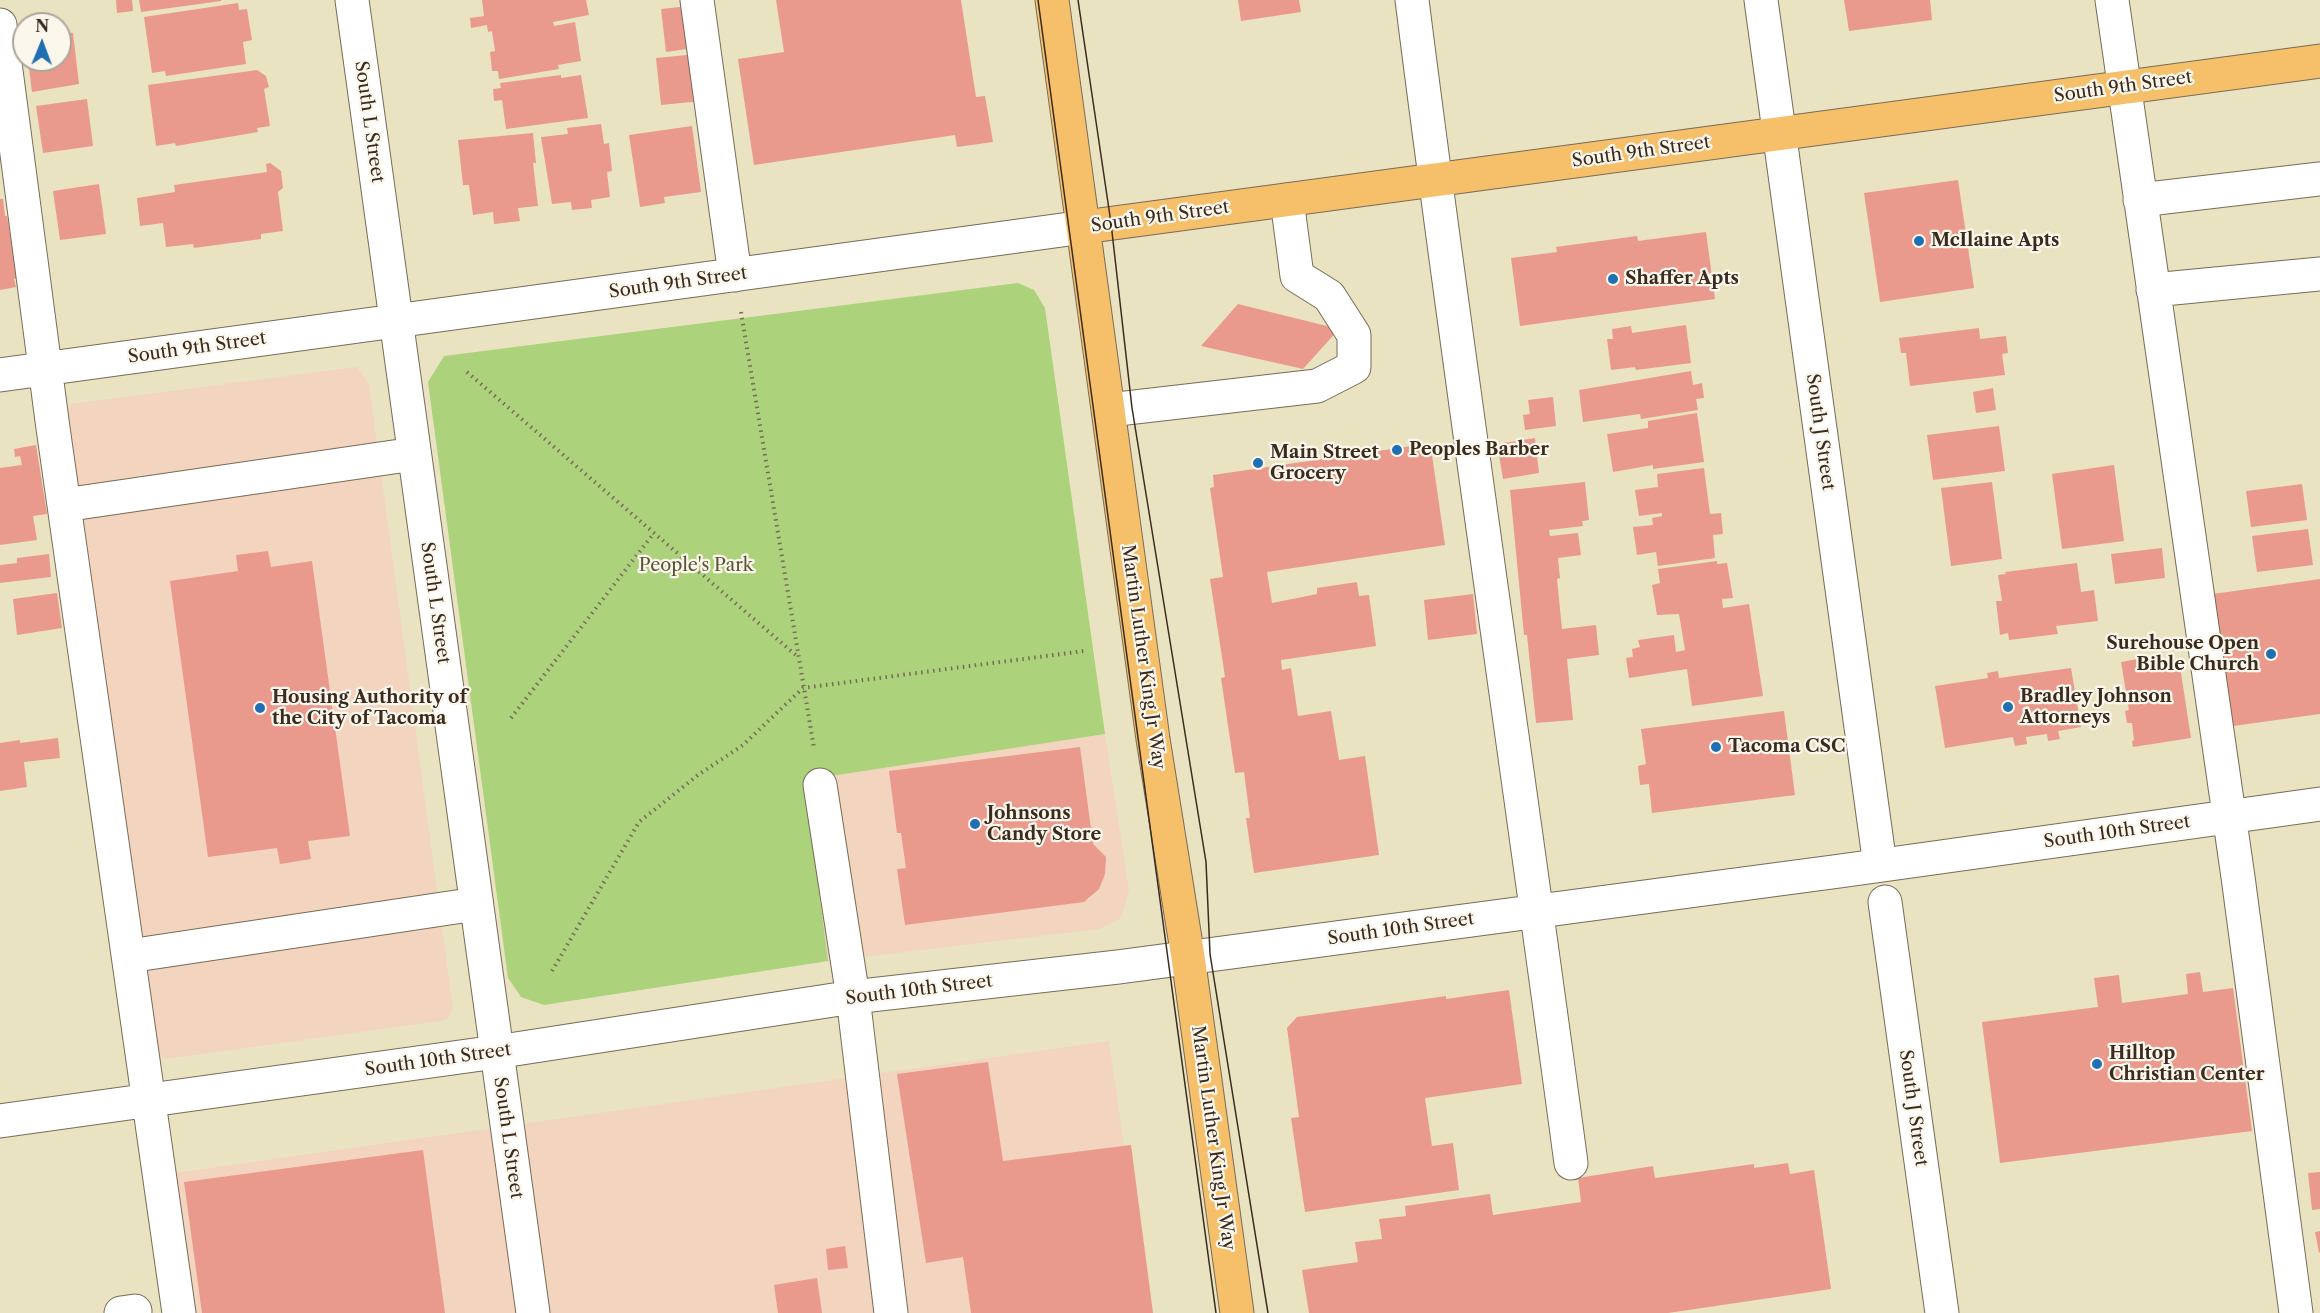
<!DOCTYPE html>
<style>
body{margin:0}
#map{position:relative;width:2320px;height:1313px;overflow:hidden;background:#e9e3c2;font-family:"Libre Caslon Text",serif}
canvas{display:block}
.north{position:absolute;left:12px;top:12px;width:60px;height:60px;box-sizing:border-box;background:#fbf7ec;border:2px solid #aea59a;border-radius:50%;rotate:1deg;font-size:16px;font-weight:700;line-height:24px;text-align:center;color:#3b2a1e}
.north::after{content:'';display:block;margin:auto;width:21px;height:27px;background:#1f6fb2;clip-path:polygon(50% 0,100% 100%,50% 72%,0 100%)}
</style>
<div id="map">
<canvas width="2320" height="1313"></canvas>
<div class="north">N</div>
</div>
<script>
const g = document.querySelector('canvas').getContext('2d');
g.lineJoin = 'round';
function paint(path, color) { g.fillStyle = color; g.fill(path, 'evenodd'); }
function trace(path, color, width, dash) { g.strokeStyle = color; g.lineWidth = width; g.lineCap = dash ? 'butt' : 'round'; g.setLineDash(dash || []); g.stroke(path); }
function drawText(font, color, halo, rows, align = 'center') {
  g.font = font + ' "Libre Caslon Text",serif'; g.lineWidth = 4.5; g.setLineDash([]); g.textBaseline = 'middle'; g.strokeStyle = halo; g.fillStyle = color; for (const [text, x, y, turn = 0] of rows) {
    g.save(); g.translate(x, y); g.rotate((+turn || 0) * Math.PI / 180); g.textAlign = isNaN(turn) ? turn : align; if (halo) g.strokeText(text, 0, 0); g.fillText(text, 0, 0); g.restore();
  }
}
paint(new Path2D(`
 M357 367 369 384 453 1009 446 1020 166 1059 150 1049 63 418 70 404Z
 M1105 734 1129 890 1121 918 1099 929 828 961 805 780Z
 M1109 1041 1148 1313H187L168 1174Z`), '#f3d4bf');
paint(new Path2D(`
 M1018 283 1034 290 1045 308 1105 734 805 780 828 961 544 1005 521 997 508 978 428 382 444 356Z`), '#add27c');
paint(new Path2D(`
 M116 0H132L133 11 117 13Z
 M139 0H221V1L141 12Z
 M482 0H586L589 15 553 22 554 26 575 22 581 61 558 65 559 69 499 79 498 71H492L490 52 495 51 492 31 488 32 487 25 471 28 470 18 484 16Z
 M776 0H961L976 97 985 96 993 142 957 147 955 135 754 165 738 59 784 52Z
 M1238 0H1299L1301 12 1241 21Z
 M1844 0H1930L1932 20 1849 31Z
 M238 3 239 10 247 9 252 40 243 42 246 64 166 76 165 71 152 73 144 17Z
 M689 6 694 48 666 52 661 9Z
 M63 32 73 33 79 84 32 92 28 60H60V33Z
 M697 54 702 101 661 105 656 58Z
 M257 70 266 76 269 87 264 89 270 126 257 128 258 132 176 146 175 143 156 146 148 85Z
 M561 75V78L581 75 588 118 506 129 502 100 494 101 493 89 501 88 500 83Z
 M87 99 93 146 43 153 36 106Z
 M601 124 604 144 609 143 612 171 607 172 610 197 591 200 592 208 572 210 571 202 552 204 541 137 568 134 567 128Z
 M692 126 701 192 664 197 665 203 640 207 629 135Z
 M533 133 536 163H533L538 206 518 208 520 221 494 224 493 212 473 215 469 185H463L458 140Z
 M270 163 281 171 283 188 278 192 283 231 261 234V239L194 248 193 244 166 247 163 223 140 226 137 198 175 192 174 185 267 172 266 164Z
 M1958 180 1974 288 1880 302 1864 193Z
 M99 184 106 234 60 240 53 191Z
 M0 199H3L5 216H7L17 278 14 279 16 287 0 290Z
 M1706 232 1715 299 1520 326 1511 258 1557 252 1556 247 1637 236 1638 241Z
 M1238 304 1339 329 1303 369 1201 346Z
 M1686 325 1691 363 1636 370 1635 367 1611 370 1607 339H1613L1612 329 1631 326 1632 333Z
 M1979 328 1980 339 2006 336 2008 353 2002 354 2005 375 1910 386 1906 353H1901L1899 338Z
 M1691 371 1693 385 1702 383 1704 398 1696 399 1698 410 1641 419 1640 414 1583 422 1579 390Z
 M1993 388 1996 410 1976 413 1973 392Z
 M1553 397 1556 426 1525 430 1523 415 1530 414 1528 400Z
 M1697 413 1704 462 1653 469V465L1613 472 1607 434 1648 428V421Z
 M1999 426 2005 471 1933 480 1927 435Z
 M1535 438 1539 473 1503 479 1497 444Z
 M1426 444 1428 456 1432 455 1445 545 1267 572 1272 603 1317 594V588L1357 582 1359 596 1369 595 1376 646 1281 660 1282 670 1291 668 1298 716 1331 711 1339 760 1365 756 1379 855 1254 873 1246 818H1250L1244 772 1235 773 1221 678 1225 677 1210 579 1223 577 1210 488 1214 487 1213 475Z
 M36 445 47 514 33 516 37 540 0 545V468L22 465 20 456 15 457 14 449Z
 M2114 465 2124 541 2062 549 2052 474Z
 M1704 468 1710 514 1721 513 1723 534 1713 535 1715 558 1658 566 1656 552 1637 555 1633 527 1653 525 1652 518 1662 516V513L1639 516 1635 490 1658 487 1657 474Z
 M1585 482 1589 520 1582 521 1583 526 1549 530 1550 536 1578 533 1581 555 1558 558 1560 578 1557 579 1562 629 1596 625 1599 655 1567 659 1573 720 1536 723 1527 635H1524L1510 490Z
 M1992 482 2002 559 1951 566 1941 488Z
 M2302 484 2307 520 2251 527 2246 491Z
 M2308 529 2313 565 2257 572 2252 536Z
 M2162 548 2165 578 2115 584 2111 554Z
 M268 551 271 567 312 561 350 836 308 841 311 859 280 864 277 848 208 857 170 581 238 571 236 555Z
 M49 554 51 577 0 583V565L17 563V558Z
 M1717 561V564L1727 563 1733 598 1722 599 1723 608 1749 604 1763 696 1692 706 1687 669 1629 678 1626 658 1633 657 1632 649 1640 647 1638 640 1674 635 1676 652 1685 650 1679 614 1657 615 1652 585 1660 583 1658 569Z
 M2077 563 2081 592 2094 590 2098 621 2056 626 2058 634 2009 640 2008 633 2000 635 1996 601H2002L1998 575 2006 574 2005 572Z
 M2320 579V714L2233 726 2213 594Z
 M57 593 62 628 17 635 13 599Z
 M1473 594 1477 634 1428 640 1424 600Z
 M2160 655 2161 663 2179 660 2191 738 2133 747 2132 741 2134 740 2132 723H2127L2125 711 2129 710 2121 662Z
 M2071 668 2081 727 2058 731 2060 739 2048 741 2047 734 2026 737 2027 744 2015 746 2013 737 1945 748 1935 686 1988 678 1987 673 1998 671 1999 678Z
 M1784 711 1795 795 1652 813 1649 784 1640 785 1638 766 1646 764 1641 729Z
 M58 738 60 758 24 762 27 787 0 791V743L20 740V743Z
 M1080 747 1093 844 1106 857 1105 874 1099 889 1084 902 905 925 897 869 906 868 901 833H897L889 771Z
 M2200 972 2203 992 2233 988 2252 1131 2000 1163 1982 1022 2098 1007 2094 978 2119 975 2122 1003 2188 994 2186 974Z
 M1509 990 1522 1084 1425 1098 1432 1146 1453 1143 1459 1190 1305 1212 1291 1118 1299 1117 1287 1028 1297 1017 1446 996V999Z
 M988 1062 1003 1161 1131 1145 1153 1313H971L963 1257 926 1263 897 1074Z
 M423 1150 445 1313H202L184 1182Z
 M1788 1163 1790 1174 1814 1170 1831 1289 1668 1313H1309L1302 1270 1358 1262 1355 1242 1382 1239 1379 1219 1406 1216 1405 1206 1490 1194 1493 1215 1581 1202 1578 1178 1653 1166 1655 1178 1754 1164V1168Z
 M2320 1172V1209L2312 1210 2308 1173Z
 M2320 1231V1252L2319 1253 2315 1232Z
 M845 1246 848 1268 828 1270 826 1249Z
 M817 1278 822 1313H778L774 1285Z`), '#ea9a8c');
const minor = new Path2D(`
 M352 0 533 1313
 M697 0 735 275
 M1412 0C1461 388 1519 775 1571 1163
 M1761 0 1880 865
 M2112 0 2238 877 2296 1313
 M0 25 53 428 179 1313
 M2140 200 2320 179
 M2153 290 2320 274
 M0 375 1084 227
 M1109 410 1317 386 1354 367V335L1329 296 1297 276 1287 200
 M64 505 414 454
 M820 785 853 997 891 1313
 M1885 902 1942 1313
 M129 956 476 904
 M0 1121 496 1052 853 997 1118 967 1840 871 2320 804
 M121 1313 135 1311`);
const major = new Path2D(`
 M1052 0 1153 739 1188 957 1237 1313
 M1084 227 2320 61`);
trace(minor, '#786b57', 35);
trace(major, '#786b57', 35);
trace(new Path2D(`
 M741 312 814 748
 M467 372 798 657
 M511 718 654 533
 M552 971 639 822 698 775 743 745 803 688 1084 651`), '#786b57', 4, [1.5, 4.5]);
trace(minor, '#fff', 33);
trace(major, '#f6c06b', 33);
trace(new Path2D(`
 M1038 0 1216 1313
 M1078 0 1111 223 1132 408 1206 862 1210 954 1268 1313`), '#3b2a1e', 1.5);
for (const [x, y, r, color] of [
 [1919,241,6,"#1f6fb2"],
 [1613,279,6,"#1f6fb2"],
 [1397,450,6,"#1f6fb2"],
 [1258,463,6,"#1f6fb2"],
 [2271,654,6,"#1f6fb2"],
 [2008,707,6,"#1f6fb2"],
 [260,708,6,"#1f6fb2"],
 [1716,747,6,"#1f6fb2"],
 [975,824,6,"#1f6fb2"],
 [2097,1064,6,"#1f6fb2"]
]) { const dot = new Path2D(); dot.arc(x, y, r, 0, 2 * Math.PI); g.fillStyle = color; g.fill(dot); trace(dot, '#fbf7ec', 2); }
drawText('18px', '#3b2a1e', '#fbf7ec', [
 ["South 9th Street",2123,87,-8],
 ["South L Street",369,122,82],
 ["South 9th Street",1641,152,-8],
 ["South 9th Street",1160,217,-8],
 ["South 9th Street",678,283,-8],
 ["South 9th Street",197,348,-8],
 ["South J Street",1820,432,82],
 ["South L Street",435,603,82],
 ["Martin Luther King Jr Way",1143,657,82],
 ["South 10th Street",2117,832,-8],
 ["South 10th Street",1401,929,-8],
 ["South 10th Street",919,990,-7],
 ["South 10th Street",438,1060,-8],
 ["South J Street",1913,1108,82],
 ["South L Street",508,1138,82],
 ["Martin Luther King Jr Way",1213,1138,82]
]);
drawText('bold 18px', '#3b2a1e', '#fbf7ec', [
 ["McIlaine Apts",1931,241],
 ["Shaffer Apts",1625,279],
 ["Peoples Barber",1409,450],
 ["Main Street",1270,453],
 ["Grocery",1270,474],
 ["Surehouse Open",2259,644,"right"],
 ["Bible Church",2259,665,"right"],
 ["Bradley Johnson",2020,697],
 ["Attorneys",2020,718],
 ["Housing Authority of",272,698],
 ["the City of Tacoma",272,719],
 ["Tacoma CSC",1728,747],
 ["Johnsons",987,814],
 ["Candy Store",987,835],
 ["Hilltop",2109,1054],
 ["Christian Center",2109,1075]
], 'left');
drawText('18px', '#585436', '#fbf7ec', [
 ["People's Park",696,566]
]);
</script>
